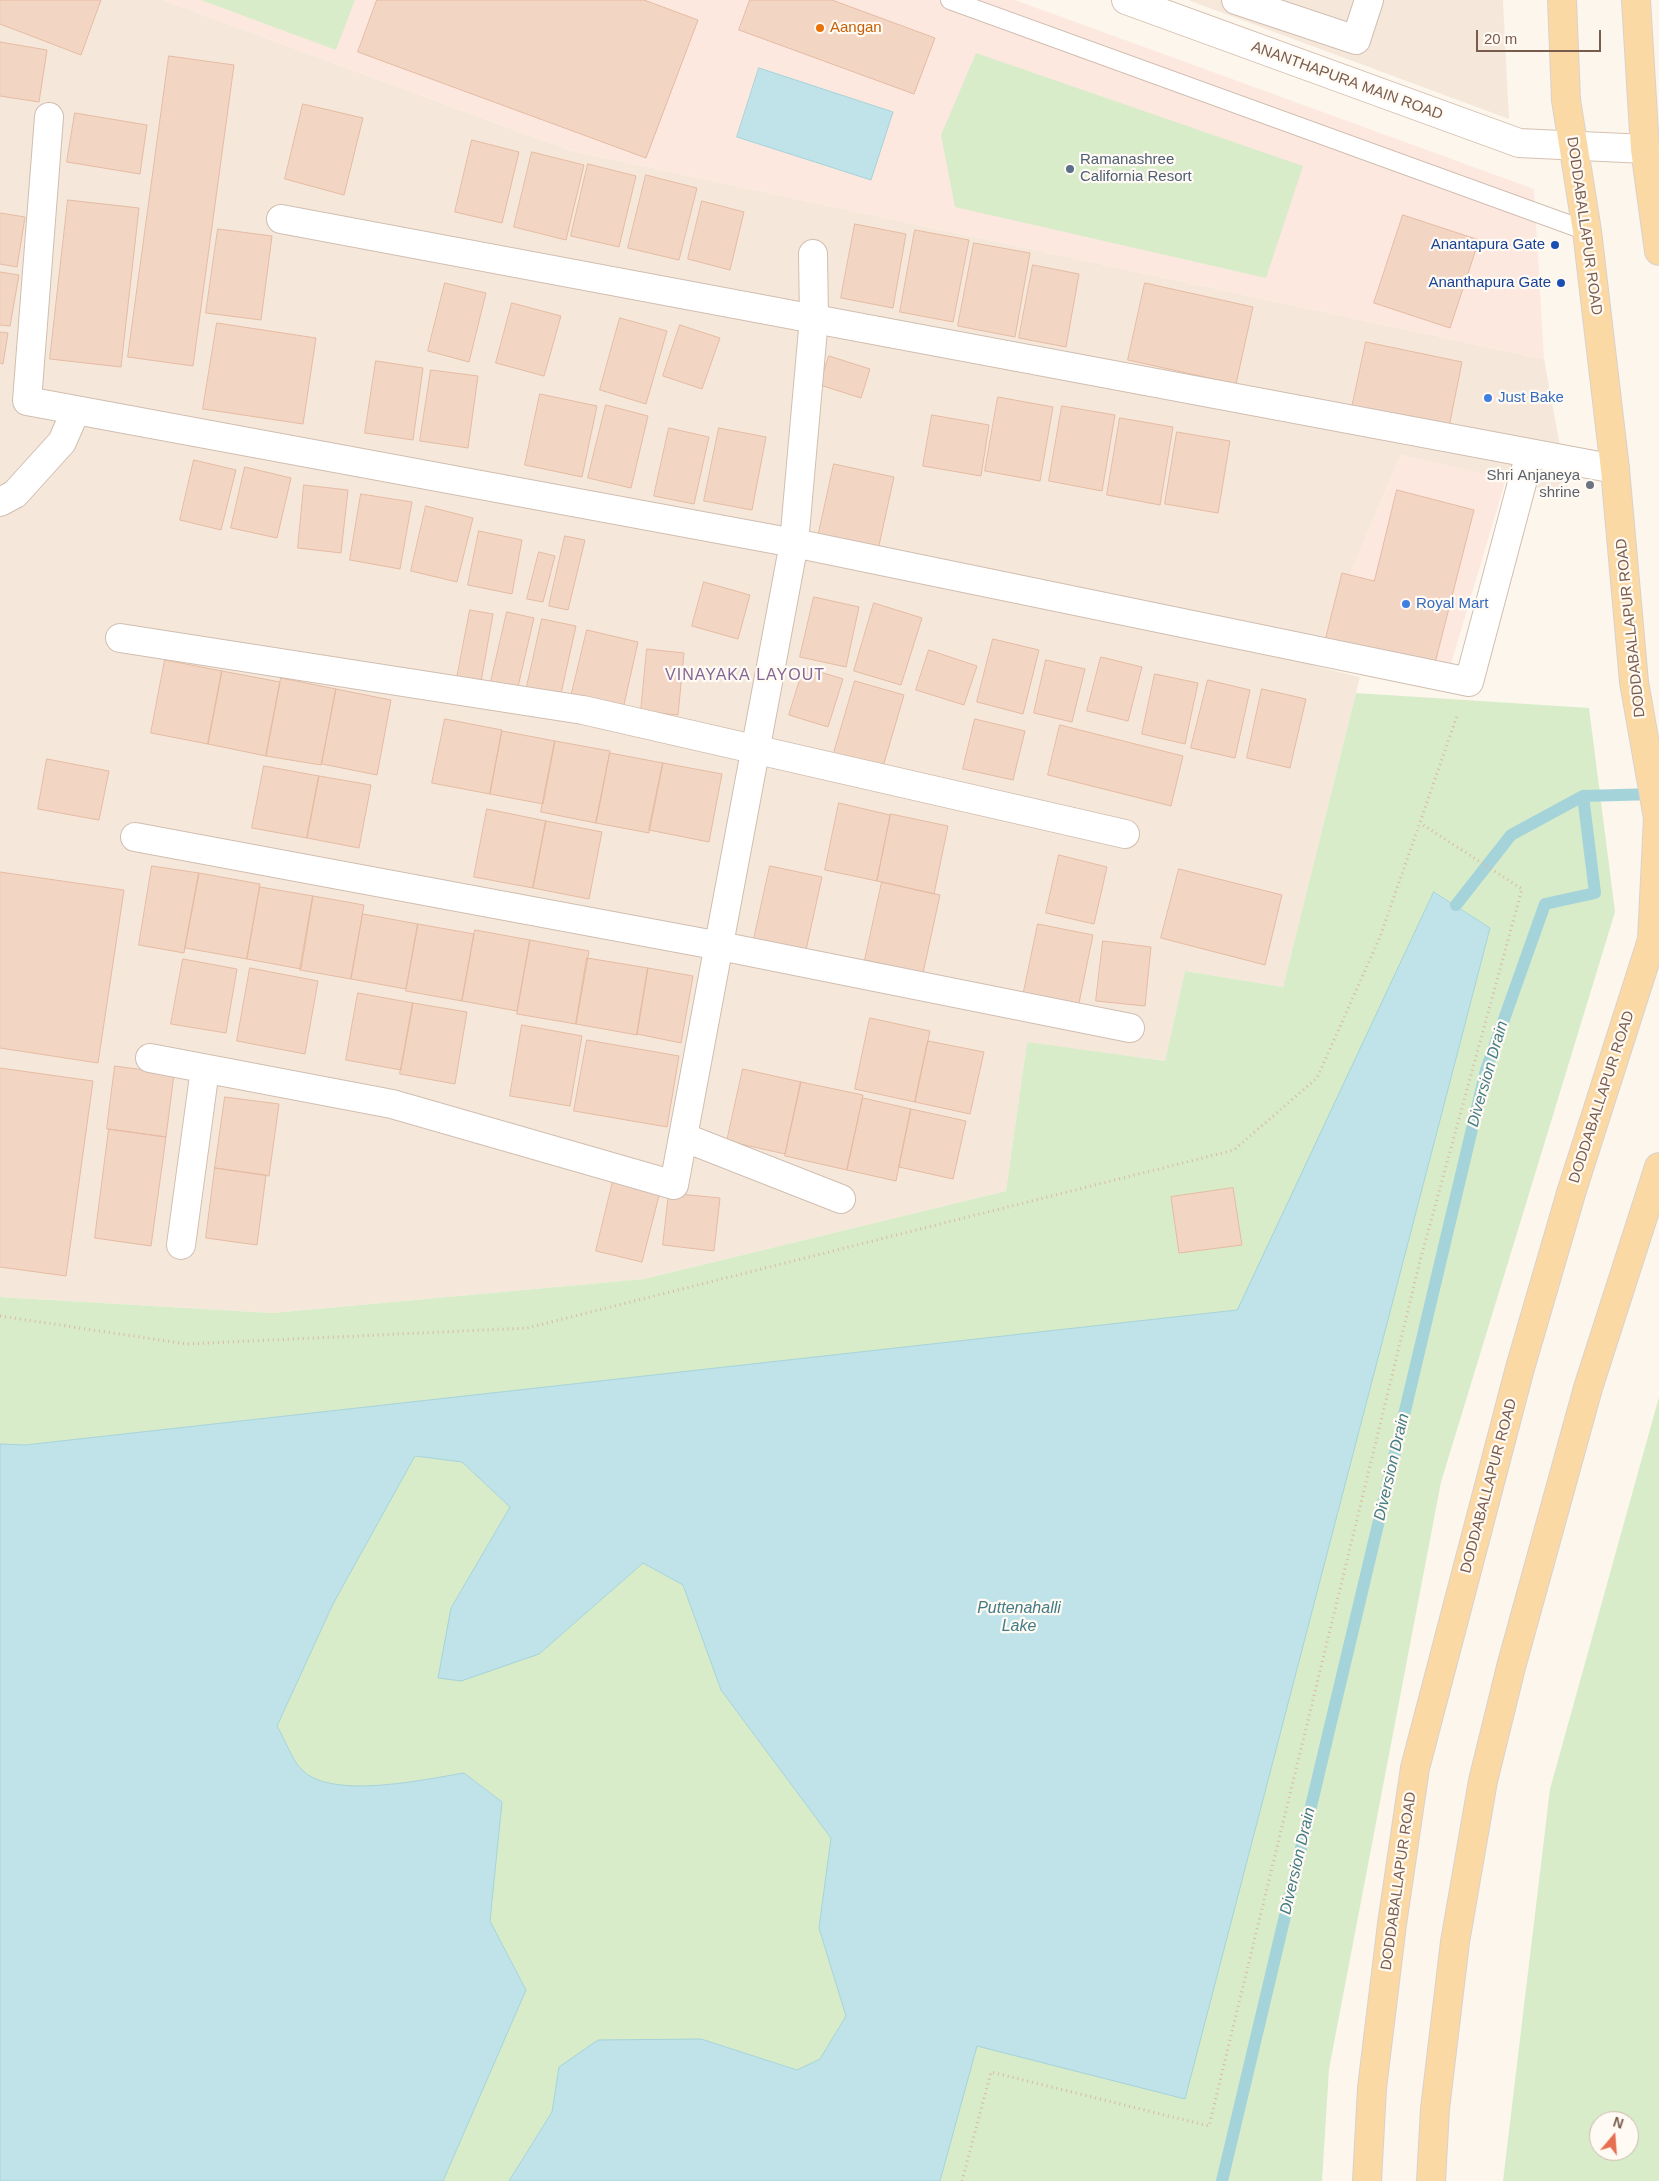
<!DOCTYPE html>
<style>
body{margin:0}
#map{position:relative;width:1659px;height:2181px;overflow:hidden;background:#fdf6ec;font-family:Arial,sans-serif}
canvas{display:block}
.north{position:absolute;left:1589px;top:2111px;width:50px;height:50px;box-sizing:border-box;background:#fffaf3;border:1px solid #cabbb1;border-radius:50%;rotate:18deg;font-size:14px;font-weight:700;line-height:20px;text-align:center;color:#7a5c4d}
.north::after{content:'';display:block;margin:auto;width:18px;height:22px;background:#e76f51;clip-path:polygon(50% 0,100% 100%,50% 72%,0 100%)}
.scale{position:absolute;left:1476px;top:30px;width:125px;height:22px;box-sizing:border-box;border:2px solid #7a5c4d;border-top:0;padding-left:6px;font-size:15px;line-height:18px;white-space:nowrap;color:#7a5c4d;-webkit-text-stroke:4px #fffaf3;paint-order:stroke}
</style>
<div id="map">
<canvas width="1659" height="2181"></canvas>
<div class="north">N</div>
<div class="scale">20 m</div>
</div>
<script>
const g = document.querySelector('canvas').getContext('2d');
g.lineJoin = 'round';
function paint(path, color) { g.fillStyle = color; g.fill(path, 'evenodd'); }
function trace(path, color, width, dash) { g.strokeStyle = color; g.lineWidth = width; g.lineCap = dash ? 'butt' : 'round'; g.setLineDash(dash || []); g.stroke(path); }
function drawText(font, color, halo, rows, align = 'center') {
  g.font = font + ' Arial,sans-serif'; g.lineWidth = 4.5; g.setLineDash([]); g.textBaseline = 'middle'; g.strokeStyle = halo; g.fillStyle = color; for (const [text, x, y, turn = 0] of rows) {
    g.save(); g.translate(x, y); g.rotate((+turn || 0) * Math.PI / 180); g.textAlign = isNaN(turn) ? turn : align; if (halo) g.strokeText(text, 0, 0); g.fillText(text, 0, 0); g.restore();
  }
}
paint(new Path2D(`
 M0 0H163L569 150 1544 359 1569 495 1401 455 1311 665 1360 677 1283 987 1185 971 1165 1061 1027 1043 1006 1191 644 1279 272 1313 0 1297Z
 M1188 0H1503L1509 119Z`), '#f5e8da');
paint(new Path2D(`
 M163 0H1015L1534 189 1544 359 569 150Z
 M1401 455 1506 479 1448 674 1319 646Z`), '#fde8e0');
paint(new Path2D(`
 M201 0H355L336 50Z
 M976 53 1303 166 1266 278 955 207 941 135Z
 M1356 693 1589 708 1615 912 1441 1482 1329 2069 1322 2181H940L977 2045 1185 2098 1490 928 1435 892 1238 1310 25 1445 0 1444V1297L272 1313 644 1279 1006 1191 1027 1042 1165 1061 1185 971 1283 987Z
 M1659 1397V2181H1503L1550 1789ZM1599 2121H1629V2151H1599Z
 M415 1456 462 1462 510 1507 451 1608 539 1654 643 1563 683 1585 721 1690 831 1838 819 1928 846 2016 820 2059 798 2070 701 2039 559 2067 552 2112 509 2181H443L526 1990 490 1921 502 1802 464 1773C426 1779 329 1801 301 1769 291 1758 285 1739 277 1726L333 1604Z`), '#d8ecc9');
const water = new Path2D(`
 M759 68 893 112 871 180 737 137Z
 M1434 892 1490 928 1185 2099 977 2046 940 2181H509L552 2112 559 2067 598 2040 701 2039 797 2070 820 2059 846 2016 819 1928 831 1838 721 1690 683 1585 643 1563 539 1654 461 1681 438 1678 451 1608 510 1507 462 1462 415 1456 333 1604 277 1726C285 1739 291 1758 301 1769 330 1801 426 1779 464 1773L502 1802 490 1921 526 1990 443 2181H0V1444L25 1445 1237 1310Z`);
paint(water, '#bfe3e8');
trace(water, '#a5d3da', 1);
trace(new Path2D(`
 M1456 905 1511 835 1583 796 1656 794
 M1222 2181 1486 1070 1545 904 1595 893 1583 796`), '#a5d3da', 12);
const building = new Path2D(`
 M0 0H101L81 55 0 24Z
 M377 0H644L698 20 646 158 358 52Z
 M750 0H832L935 38 914 94 739 30Z
 M0 42 47 50 39 102 0 96Z
 M169 56 234 65 193 366 128 357Z
 M303 104 363 118 344 195 285 179Z
 M75 113 147 125 140 174 67 162Z
 M472 140 519 152 502 223 455 212Z
 M532 152 584 165 566 240 514 227Z
 M588 164 636 176 619 247 571 236Z
 M646 175 697 188 679 260 628 248Z
 M68 200 139 208 121 367 50 359Z
 M702 201 744 212 730 270 688 259Z
 M0 213 25 217 17 267 0 264Z
 M1403 215 1479 240 1450 328 1374 303Z
 M855 224 906 234 893 308 841 298Z
 M218 229 272 236 261 320 206 313Z
 M915 230 969 240 953 322 900 312Z
 M974 243 1030 253 1015 337 958 326Z
 M1033 265 1079 274 1066 347 1019 338Z
 M0 272 19 275 10 326 0 325Z
 M445 283 486 293 469 362 428 351Z
 M1145 283 1253 307 1236 384 1128 360Z
 M512 303 561 316 544 376 496 363Z
 M620 318 667 331 646 404 600 390Z
 M217 323 316 338 303 424 203 409Z
 M680 325 720 338 702 389 663 376Z
 M0 332 8 333 3 364 0 363Z
 M1366 342 1462 362 1448 432 1351 412Z
 M829 356 870 369 861 398 820 385Z
 M376 361 423 368 413 440 365 433Z
 M431 370 478 376 468 448 420 441Z
 M540 394 597 406 582 477 525 465Z
 M998 397 1053 407 1040 481 985 471Z
 M606 405 648 416 631 488 588 478Z
 M1062 406 1115 415 1102 491 1049 481Z
 M932 415 989 425 981 476 923 466Z
 M1120 418 1173 427 1160 505 1107 495Z
 M669 428 709 437 694 504 654 496Z
 M719 428 766 437 752 510 704 501Z
 M1177 432 1230 441 1218 513 1165 504Z
 M194 460 236 470 221 530 180 520Z
 M834 464 894 477 878 550 818 537Z
 M245 467 291 478 277 538 231 528Z
 M304 485 348 490 341 553 298 548Z
 M1397 490 1474 510 1434 667 1325 640 1342 573 1374 581Z
 M361 494 412 502 400 569 350 560Z
 M426 506 473 518 457 582 411 571Z
 M479 531 522 540 512 594 468 585Z
 M565 536 585 540 568 610 549 606Z
 M539 552 555 556 543 602 527 599Z
 M704 582 750 595 738 639 692 626Z
 M814 597 859 607 846 667 800 657Z
 M874 603 922 618 901 685 854 671Z
 M470 610 493 614 481 682 457 678Z
 M507 612 534 618 517 691 490 686Z
 M542 619 576 626 560 698 526 691Z
 M587 630 638 642 623 709 571 697Z
 M993 639 1039 650 1023 714 977 702Z
 M647 649 684 653 678 715 641 711Z
 M929 650 977 666 964 705 916 690Z
 M1101 657 1142 667 1128 721 1087 711Z
 M165 660 222 671 208 744 151 733Z
 M1046 660 1085 669 1072 722 1034 713Z
 M804 667 843 679 828 727 789 715Z
 M222 671 280 682 266 756 208 744Z
 M1155 674 1198 683 1185 744 1142 734Z
 M281 678 336 689 321 765 266 756Z
 M1208 680 1250 690 1235 758 1191 748Z
 M855 681 904 695 882 770 833 756Z
 M336 689 391 700 377 775 322 764Z
 M1262 689 1306 699 1290 768 1247 758Z
 M445 719 502 730 490 794 432 783Z
 M975 719 1025 731 1013 780 963 769Z
 M1060 725 1183 756 1171 806 1048 775Z
 M502 731 555 741 543 804 490 794Z
 M555 741 610 751 596 823 541 812Z
 M610 753 663 763 649 833 596 823Z
 M47 759 109 771 99 820 38 809Z
 M663 763 722 774 709 842 649 830Z
 M264 766 319 776 307 838 252 828Z
 M319 776 371 785 359 848 307 838Z
 M839 803 890 815 877 881 825 870Z
 M487 809 546 821 533 888 474 877Z
 M891 814 948 826 934 894 877 881Z
 M546 821 602 832 589 899 533 888Z
 M1059 855 1107 867 1094 924 1046 913Z
 M152 866 199 873 184 953 139 945Z
 M770 866 822 877 806 950 754 939Z
 M1179 869 1282 895 1265 965 1161 938Z
 M0 872 124 890 98 1063 0 1048Z
 M199 873 260 884 247 959 185 948Z
 M882 882 940 895 923 973 865 960Z
 M260 887 313 896 301 969 247 959Z
 M313 896 364 905 351 979 300 970Z
 M363 914 418 924 406 989 351 979Z
 M418 924 474 934 462 1001 406 991Z
 M1038 924 1093 935 1078 1008 1023 996Z
 M475 930 530 940 517 1011 462 1001Z
 M530 940 589 951 576 1024 517 1014Z
 M1103 941 1151 947 1145 1006 1096 1001Z
 M587 958 648 968 637 1035 576 1024Z
 M183 959 237 969 226 1033 171 1024Z
 M250 968 318 981 305 1054 237 1041Z
 M648 968 693 976 681 1043 637 1034Z
 M358 993 413 1003 401 1070 346 1060Z
 M413 1003 467 1012 455 1084 400 1074Z
 M870 1018 930 1031 915 1102 855 1089Z
 M522 1025 582 1036 570 1106 510 1096Z
 M587 1040 679 1056 667 1127 574 1111Z
 M928 1041 984 1052 970 1114 915 1102Z
 M115 1066 174 1074 166 1137 107 1129Z
 M0 1068 93 1081 66 1276 0 1267Z
 M743 1069 801 1082 785 1154 727 1141Z
 M801 1082 863 1095 847 1170 785 1156Z
 M225 1097 279 1104 269 1176 215 1168Z
 M863 1098 911 1109 896 1181 847 1170Z
 M911 1109 966 1121 953 1179 899 1167Z
 M109 1129 166 1137 151 1246 95 1238Z
 M215 1168 266 1175 257 1245 206 1238Z
 M614 1177 661 1188 642 1262 596 1251Z
 M1233 1188 1242 1245 1179 1253 1171 1197Z
 M669 1193 720 1198 714 1251 663 1245Z`);
paint(building, '#f3d5c3');
trace(building, '#e6bba3', 1);
const lane = new Path2D(`
 M950 0 1587 231`);
const street = new Path2D(`
 M1236 0 1356 40 1369 0
 M49 117 27 401 794 543 1469 682 1530 453
 M281 219 1615 469
 M0 502 15 494 62 442 76 410
 M120 638 583 710 1125 834
 M135 837 720 946 1130 1028
 M150 1058 392 1104 674 1185 794 543 814 318 813 254
 M683 1137 841 1199
 M181 1245 205 1069`);
const secondary = new Path2D(`
 M1126 0 1519 143 1645 149`);
const primary = new Path2D(`
 M1636 0 1645 149 1659 251
 M1367 2181 1372 2088 1392 1924 1415 1768 1520 1368 1572 1190 1652 940 1658 818 1634 682 1615 469 1587 231 1566 100 1562 0
 M1431 2181 1435 2109 1455 1942 1483 1781 1511 1667 1588 1388 1659 1167`);
trace(lane, '#d1beb0', 20);
trace(street, '#d1beb0', 30);
trace(secondary, '#d6c0b0', 30);
trace(primary, '#dad1cd', 30);
trace(new Path2D(`
 M0 1316 186 1344 527 1328 1234 1150 1317 1078 1380 937 1457 716
 M962 2181 991 2072 1209 2126 1420 1261 1522 889 1420 823`), '#d9b8a5', 3, [1, 4]);
trace(lane, '#fff', 18);
trace(street, '#fff', 28);
trace(secondary, '#fff', 28);
trace(primary, '#fbd9a5', 28);
for (const [x, y, r, color] of [
 [820,28,5,"#e8710a"],
 [1070,169,5,"#5c6f8a"],
 [1555,245,5,"#1a4fb4"],
 [1561,283,5,"#1a4fb4"],
 [1488,398,5,"#3f7fe0"],
 [1590,485,5,"#6b7280"],
 [1406,604,5,"#3f7fe0"]
]) { const dot = new Path2D(); dot.arc(x, y, r, 0, 2 * Math.PI); g.fillStyle = color; g.fill(dot); trace(dot, '#fffaf3', 2); }
drawText('15px', '#c56008', '#fffaf3', [
 ["Aangan",830,28]
], 'left');
drawText('15px', '#7a5c4d', '#fffaf3', [
 ["ANANTHAPURA MAIN ROAD",1347,81,20],
 ["DODDABALLAPUR ROAD",1584,226,82],
 ["DODDABALLAPUR ROAD",1631,628,-96],
 ["DODDABALLAPUR ROAD",1602,1097,-72],
 ["DODDABALLAPUR ROAD",1489,1486,-75],
 ["DODDABALLAPUR ROAD",1399,1881,-82]
]);
drawText('15px', '#4e5e75', '#fffaf3', [
 ["Ramanashree",1080,160],
 ["California Resort",1080,177]
], 'left');
drawText('15px', '#164399', '#fffaf3', [
 ["Anantapura Gate",1545,245],
 ["Ananthapura Gate",1551,283]
], 'right');
drawText('15px', '#366cbe', '#fffaf3', [
 ["Just Bake",1498,398],
 ["Royal Mart",1416,604]
], 'left');
drawText('15px', '#5b616d', '#fffaf3', [
 ["Shri Anjaneya",1580,476],
 ["shrine",1580,493]
], 'right');
g.letterSpacing = '1px';
drawText('16px', '#846695', '#fffaf3', [
 ["VINAYAKA LAYOUT",745,676]
]);
g.letterSpacing = '0px';
drawText('italic 16px', '#437c86', '#fffaf3', [
 ["Diversion Drain",1488,1074,-74],
 ["Diversion Drain",1392,1467,-77],
 ["Puttenahalli",1019,1609],
 ["Lake",1019,1627],
 ["Diversion Drain",1298,1861,-77]
]);
</script>
